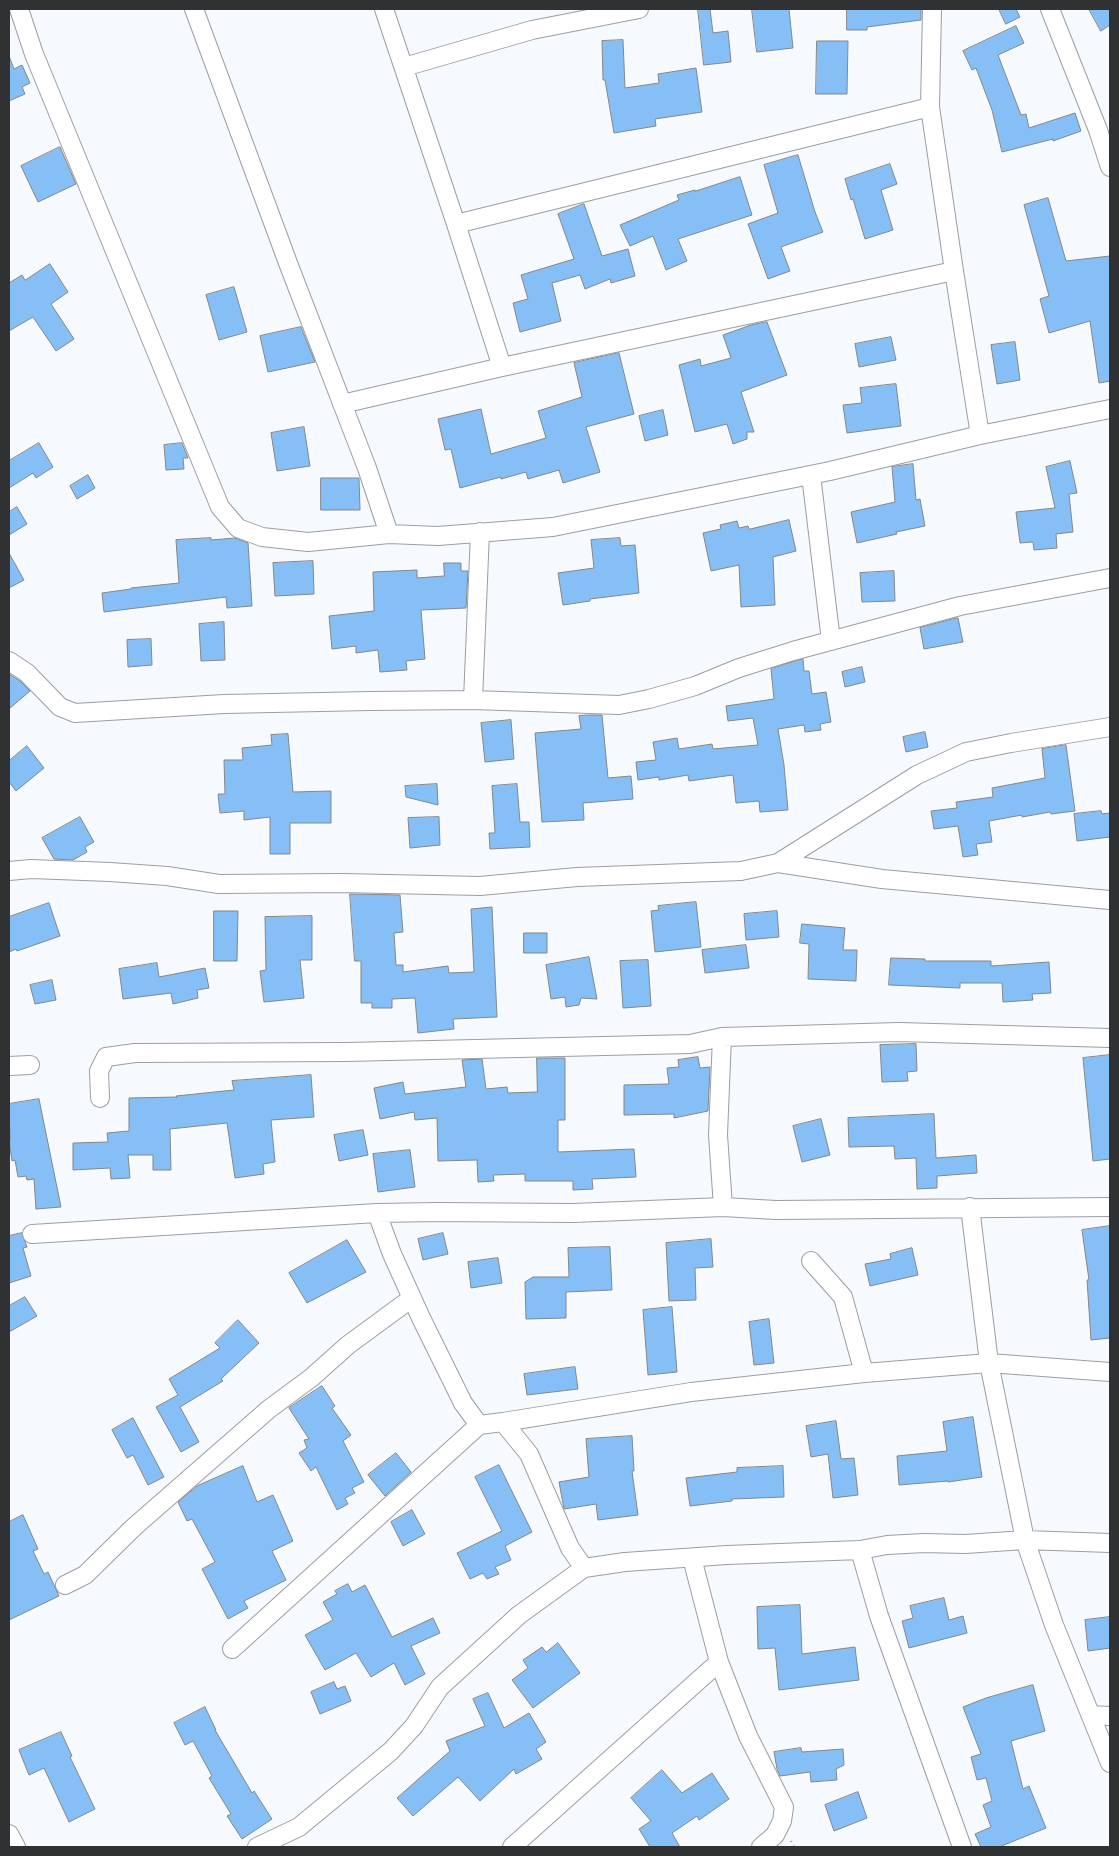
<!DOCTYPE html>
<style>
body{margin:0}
#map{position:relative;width:1119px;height:1856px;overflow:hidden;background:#f6fafe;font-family:Jost,sans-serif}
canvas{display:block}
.frame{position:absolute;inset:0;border:10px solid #2f3132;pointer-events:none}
</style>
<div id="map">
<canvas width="1119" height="1856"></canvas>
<div class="frame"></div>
</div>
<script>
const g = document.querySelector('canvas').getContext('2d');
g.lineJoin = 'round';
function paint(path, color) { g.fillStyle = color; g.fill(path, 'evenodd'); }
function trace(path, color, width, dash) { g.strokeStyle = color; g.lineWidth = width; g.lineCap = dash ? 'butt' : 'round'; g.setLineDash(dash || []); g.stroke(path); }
const building = new Path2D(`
 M698 9H710L713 33 728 31 731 62 704 65Z
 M752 9H789L793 48 757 52Z
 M847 9H921V20L867 27V30H847Z
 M999 9H1016L1020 17 1006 24Z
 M1089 9H1110V25L1101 31Z
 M1016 26 1024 43 998 55 1021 115 1026 114 1029 128 1075 113 1081 131 1053 141V139L1002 152 992 110 976 68 972 70 963 51Z
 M623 40 625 88 659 83 658 74 696 68 702 112 655 119 656 126 614 133 605 80H603L602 41Z
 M817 41H848L847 94H816Z
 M9 56 14 69 22 65 30 83 22 87 25 94 9 101Z
 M60 147 76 184 38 202 21 166Z
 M798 155 815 212 823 232 781 247 790 271 768 279 748 224 778 213 764 165Z
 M890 164 897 184 881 190 893 230 865 239 853 199 851 200 845 179Z
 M740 177 752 215 678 239 687 261 666 270 653 236 630 246 620 225 679 200 677 195 695 190V191Z
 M1048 198 1066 261 1110 256V381L1099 383 1090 321 1049 333 1040 299 1049 296 1024 205Z
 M584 204 602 256 628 249 635 276 611 283 610 279 585 289 580 275 552 283 561 321 520 332 513 303 528 299 521 275 574 259 558 214Z
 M50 264 68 292 51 304 74 339 56 351 33 317 9 331V283L22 275 25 280Z
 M234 287 247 332 219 340 206 295Z
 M767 322 787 375 741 392 754 432H747V439L733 444 727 424 695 432 679 365 700 359 701 366 731 358 723 335 751 325Z
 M301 327 315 362 268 372 260 336Z
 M891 337 896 360 859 367 855 344Z
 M1015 342 1020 380 997 384 991 345Z
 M619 353 634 414 586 427 600 472 563 483 559 470 528 479 526 472 501 479V477L460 488 451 449 445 450 438 419 481 409 491 454 546 438 538 411 582 397 574 363Z
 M896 384 901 426 847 433 843 405 862 403 860 388Z
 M663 410 668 435 645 441 639 416Z
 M304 427 310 466 277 471 271 433Z
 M39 443 53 467 36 478 33 473 9 488V461Z
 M182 443 188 458H183L184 469 166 470 164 445Z
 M1070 461 1077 493 1069 494 1073 532 1056 534 1057 548 1034 550 1033 542 1020 543 1016 512 1055 508 1046 467Z
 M913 464 916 500 920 499 925 526 896 532 897 534 857 543 851 512 895 502 892 467Z
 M88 475 95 488 77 499 70 486Z
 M321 478H359L360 510H321Z
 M17 507 27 524 9 535V512Z
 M789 520 796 551 773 557 775 605 741 607 739 565 711 571 703 533 721 529 720 525 737 521 739 528 748 526 749 529Z
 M211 538V540L235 538 248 543 252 606 227 608 226 597 104 612 102 593 131 589V588L179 583 176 540Z
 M620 538 621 546 635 545 639 593 590 599V601L563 605 558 573 594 568 591 540Z
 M9 553 24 580 9 588Z
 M313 561 314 594 275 596 273 563Z
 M444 563H461V571H468L466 608 421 610 425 659 406 661 407 670 380 672 378 650 356 653V646L332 649 329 616 374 611 373 572 417 570V578L444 576Z
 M894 571 895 601 862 602 860 573Z
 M956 618H958L963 642 924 649 920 628Z
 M224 622 225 660 201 661 199 624Z
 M151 639 152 665 128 667 127 640Z
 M803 659 804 671H809L812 694 826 692 831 722 820 724 821 730 805 732 804 725 778 729 784 765 788 810 760 812 759 801 736 803 733 775 689 781 688 775 659 780V777L638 780 636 762 656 760 653 742 677 738 679 749 712 744 713 749 758 745 753 718 728 721 726 706 774 699 771 669Z
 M862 667 865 682 845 687 842 672Z
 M9 674 20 681 30 691 9 709Z
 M588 715H602L608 778 631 776 633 799 583 803 584 820 542 822 535 733 581 729 579 716Z
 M511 720 514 759 485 762 481 723Z
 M925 732 928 747 906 752 903 737Z
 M288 734 293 792 331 791V823H290V854H270V817L244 820V811L220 813 218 794H225L224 760H243L242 748 272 745 271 735Z
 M1066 745 1075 811 1051 814 1050 812 1022 817V815L989 821 992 842 976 844 978 855 963 857 958 826 934 829 931 811 957 808 956 802 993 797 992 788 1045 778 1042 749Z
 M27 746 44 768 16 791 9 782V761Z
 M437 784 438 805 406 797 405 786Z
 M517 784 520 822H529L530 847 490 849 489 833H495L492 786Z
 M1101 811 1102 814 1110 813V837L1077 841 1074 814Z
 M80 817 94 842 85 847 87 852 73 860 54 859 42 838Z
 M439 817 440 845 410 848 408 818Z
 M350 894 400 895 403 932 394 933 396 965H403V972L448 966 449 973 474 972 471 909 492 907 497 1017 453 1019 454 1029 418 1033 415 998 392 999V1008H372V1003H361V961H355Z
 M696 902 701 947 655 952 651 911 659 910 658 906Z
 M49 903 60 936 17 951 16 949 9 952V917Z
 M214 911H238L237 961H214Z
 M777 911 779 937 746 940 744 914Z
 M312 916V960H300L304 998 264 1002 260 971 266 970 265 917Z
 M802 924 845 928 843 950H857L856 981 808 979 809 944 800 943Z
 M524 933H547V953H524Z
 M746 945 749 968 705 973 702 950Z
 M589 957 597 999 581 998 579 1005 566 1007 565 997 551 999 546 965Z
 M891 958 925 959V961H991V966L1049 962 1051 993 1032 994 1033 1000 1003 1002 1002 983H960V988L889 985Z
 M648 960 651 1006 623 1008 620 961Z
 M157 963 159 977 205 968 209 988 197 990 198 998 173 1004 171 993 123 999 119 969Z
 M52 980 56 1000 35 1004 30 985Z
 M916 1044 917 1071 907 1072 908 1081 882 1082 880 1045Z
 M1110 1055V1159L1093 1161 1083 1058Z
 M698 1057 700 1068 710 1067 708 1111 674 1118V1114L624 1115V1085L669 1084 667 1068 679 1067 678 1060Z
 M537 1058H565V1120H558V1152L634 1149 636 1177 592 1179 593 1189 573 1190V1181H525V1174L493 1175 494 1181 478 1182 477 1160 438 1161 437 1118 415 1120 414 1112 380 1119 374 1088 403 1082 405 1094 466 1087 462 1060 482 1059 486 1089 507 1087 508 1093 537 1092Z
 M311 1075 314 1117 271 1120 275 1162 263 1164 264 1174 235 1178 227 1123 170 1129 171 1170H153V1155H128L130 1178 111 1179 110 1168 73 1170V1143L108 1142 107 1133 129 1131V1098L177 1097 176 1096 234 1090 232 1081Z
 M39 1099 61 1207 36 1209 34 1179 27 1180 26 1176 18 1177 15 1160 12 1161 9 1141 10 1140 9 1104Z
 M934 1114 936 1158 976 1155 977 1173 937 1176V1188L917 1189 916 1158 895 1159 894 1146 849 1147 848 1118Z
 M821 1119 830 1155 802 1162 793 1126Z
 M363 1130 368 1155 339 1161 334 1135Z
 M410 1150 415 1187 378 1192 373 1154Z
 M1110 1226V1338L1091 1340 1087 1280H1089L1082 1230Z
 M22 1233 27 1247 23 1248 31 1276 9 1283V1236Z
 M443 1233 448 1254 423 1260 418 1239Z
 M711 1239 713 1267 695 1268 696 1300 669 1301 666 1243Z
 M347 1240 366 1272 307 1303 289 1273Z
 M610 1247 612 1290 566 1292V1318L526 1319 525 1282 533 1277H569L568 1248Z
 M912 1248 918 1275 870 1286 865 1264 891 1259 890 1254Z
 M498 1258 502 1283 471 1288 468 1262Z
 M25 1297 37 1316 9 1332V1306Z
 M672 1307 677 1372 648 1375 643 1310Z
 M769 1319 774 1363 754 1365 749 1322Z
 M238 1320 259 1343 221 1379 223 1381 180 1407 199 1442 181 1452 156 1407 178 1395 169 1379 220 1348 215 1343Z
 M575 1367 578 1389 527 1395 524 1374Z
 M322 1386 335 1406 332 1408 351 1435 343 1441 364 1482 352 1488 355 1493 345 1498 348 1504 337 1510 316 1467 311 1471 299 1453 307 1448 304 1440 309 1439 289 1408Z
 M973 1417 982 1477 948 1482V1481L899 1485 897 1456 947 1451 943 1422Z
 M133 1418 164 1477 148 1485 133 1455 127 1458 112 1430Z
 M836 1421 841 1459 854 1458 858 1495 833 1498 828 1454 811 1457 806 1426Z
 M632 1436 634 1471H632L638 1515 598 1520 596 1504 564 1509 559 1482 589 1477 586 1439Z
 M396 1453 411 1472 385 1496 368 1475Z
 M499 1465 532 1532 505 1546 511 1560 495 1567 499 1574 487 1579 483 1573 470 1579 457 1553 502 1531 475 1477Z
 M243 1466 257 1502 273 1495 293 1541 272 1551 286 1580 244 1601 248 1608 228 1619 202 1569 215 1562 192 1519 187 1521 178 1502 197 1486Z
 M783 1466 784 1497 732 1499V1501L690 1506 686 1478 737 1472V1468Z
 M412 1510 425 1534 403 1546 391 1522Z
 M23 1515 38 1549 33 1551 44 1574 48 1572 59 1596 9 1620V1522Z
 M348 1584 352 1592 365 1585 392 1637 433 1618 440 1633 411 1646 425 1674 405 1685 394 1663 371 1677 356 1653 325 1670 305 1635 333 1620 323 1602 337 1594 335 1591Z
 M944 1598 949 1620 963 1616 967 1633 909 1648 902 1621 913 1618 910 1606Z
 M800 1605 802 1654 855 1647 859 1680 779 1690 775 1648 758 1649 757 1607Z
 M1110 1617V1648L1088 1651 1085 1620Z
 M558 1643 580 1673 533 1708 512 1680 528 1668 523 1660 542 1647 546 1652Z
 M334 1682 337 1689 345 1686 351 1701 320 1714 311 1692Z
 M1033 1685 1045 1731 1011 1741 1023 1789 1029 1786 1046 1828 999 1847H981L975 1834 991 1827 983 1805 992 1801 986 1778 977 1780 971 1757 981 1754 963 1707 986 1698Z
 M488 1693 504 1728 529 1713 546 1742 536 1749 542 1759 516 1774 514 1769 480 1801 458 1777 413 1816 397 1798 450 1751 446 1741 485 1726 473 1699Z
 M205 1707 216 1730H215L235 1764 252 1793 254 1791 272 1819 242 1839 227 1816 231 1814 209 1778 212 1776 193 1741 185 1745 174 1723Z
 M61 1732 72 1756 70 1757 95 1809 69 1822 44 1768 29 1775 19 1750Z
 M801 1748 802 1752 843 1749 844 1765 836 1769 837 1780 811 1782 810 1772 780 1776 777 1769 774 1752Z
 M662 1770 682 1793 712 1773 729 1799 699 1820 697 1816 672 1833 680 1847H650L639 1829 651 1821 631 1798Z
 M858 1792 867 1818 834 1831 825 1805Z`);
paint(building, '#86bff5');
trace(building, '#83878a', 1);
const street = new Path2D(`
 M19 9 34 54 220 507 238 528 262 537 308 542 389 534 438 536 553 527 830 471 980 435 1110 409
 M194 9 288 263 367 468 389 534
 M384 9 456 224 502 367
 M932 9 930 107 954 271 980 435
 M1050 9 1098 130 1110 167
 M404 67 532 30 639 9
 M456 224 930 107
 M342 404 502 367 954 271
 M811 475 831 641
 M9 661 27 673 60 707 75 713 224 704 370 701 473 700 619 705 649 699 695 686 739 668 793 651 960 606 1110 578
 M473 700 480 532
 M778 863 882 879 1110 900
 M9 871 31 869 110 872 167 876 219 884 342 883 480 886 577 877 741 871 778 863 917 775 966 752 1011 743 1110 727
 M722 1037 718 1135 723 1207
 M9 1066 30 1065
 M100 1098 99 1071 106 1057 135 1053 346 1052 690 1044 722 1037 899 1032 1110 1038
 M970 1207 989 1363 1025 1540 1054 1625 1110 1763
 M377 1213 392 1254 421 1318 463 1403 479 1425 503 1422 529 1454 570 1548 584 1568
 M32 1234 377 1213 437 1212 573 1213 723 1207 776 1210 1110 1207
 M811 1261 843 1297 864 1373
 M503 1422 691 1392 864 1373 989 1363 1110 1372
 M860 1550 879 1616 962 1847
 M692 1558 719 1662 748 1736 784 1807 782 1821 775 1835 761 1847
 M65 1585 85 1575 134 1527 269 1409 311 1378 348 1345 412 1298
 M232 1649 479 1425
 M1091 1715 1110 1716
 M9 1834 16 1847
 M257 1847 299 1827 391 1751 414 1726 440 1687 519 1615 584 1568 625 1562 727 1555 860 1550 887 1545 924 1543 965 1544 1025 1540 1110 1543
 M512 1847 719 1662`);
trace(street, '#9b9ea2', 20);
trace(new Path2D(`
 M791 1841 794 1847`), '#9da1a3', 2.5, [1, 4]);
trace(street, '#fff', 18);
</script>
